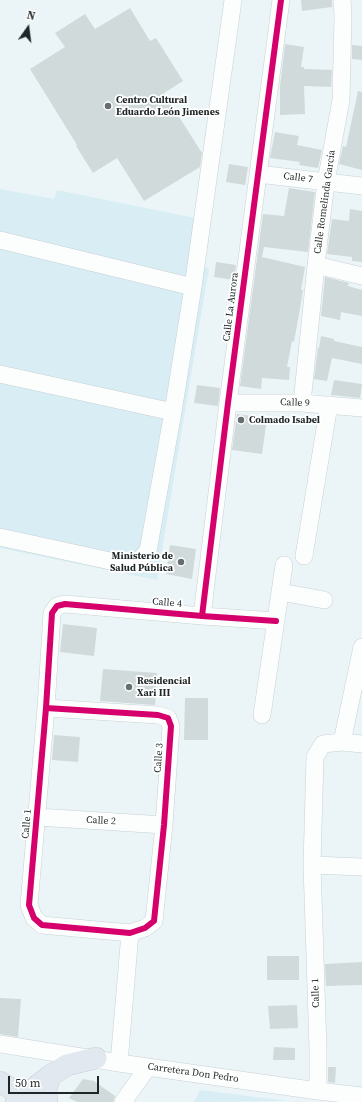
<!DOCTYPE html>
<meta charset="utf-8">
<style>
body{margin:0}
#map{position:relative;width:362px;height:1102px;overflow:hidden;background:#ebf5f8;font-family:"Source Serif 4",serif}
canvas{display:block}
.north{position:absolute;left:8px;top:8px;width:40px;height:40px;-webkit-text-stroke:3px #fff;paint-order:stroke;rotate:14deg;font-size:11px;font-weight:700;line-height:16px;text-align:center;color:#1e2628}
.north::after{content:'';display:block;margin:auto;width:14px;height:18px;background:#1e2628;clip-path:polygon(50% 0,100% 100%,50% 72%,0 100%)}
.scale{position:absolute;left:8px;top:1076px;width:91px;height:18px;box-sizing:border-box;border:2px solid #1e2628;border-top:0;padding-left:5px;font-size:12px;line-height:14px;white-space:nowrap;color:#1e2628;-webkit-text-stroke:3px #fff;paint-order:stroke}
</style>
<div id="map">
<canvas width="362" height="1102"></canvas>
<div class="north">N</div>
<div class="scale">50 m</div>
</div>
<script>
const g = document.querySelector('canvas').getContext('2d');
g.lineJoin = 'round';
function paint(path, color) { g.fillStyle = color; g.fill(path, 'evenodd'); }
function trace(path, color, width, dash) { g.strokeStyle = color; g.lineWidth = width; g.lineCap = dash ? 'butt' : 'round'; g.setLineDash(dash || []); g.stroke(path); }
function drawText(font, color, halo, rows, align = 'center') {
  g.font = font + ' "Source Serif 4",serif'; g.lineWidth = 3.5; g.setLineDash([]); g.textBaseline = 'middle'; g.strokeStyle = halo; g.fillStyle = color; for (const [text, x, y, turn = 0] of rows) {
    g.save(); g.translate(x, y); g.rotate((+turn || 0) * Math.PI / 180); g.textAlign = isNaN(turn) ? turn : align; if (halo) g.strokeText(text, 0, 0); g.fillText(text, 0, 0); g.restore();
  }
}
paint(new Path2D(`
 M0 189 54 199 57 190 200 219 191 264 209 268 157 580 0 548Z
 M200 1090 288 1101H289L194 1102Z`), '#d8eef4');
paint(new Path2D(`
 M301 0H332V7L302 11Z
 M130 8 150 41 156 38 183 81 164 93 202 153 200 167 144 201 117 158 93 173 76 146 77 145 30 69 65 47 55 33 85 14 95 29Z
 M285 44 304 47 301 67H304V69L332 70 331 87 304 86 305 114 280 115V86Z
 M352 45 362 46V60L352 59Z
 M358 91 362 92V170L339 164 343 146 346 147Z
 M275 132 299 136 297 145 322 150 318 168 299 165 300 162 270 158Z
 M229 164 248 167 245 185 226 182Z
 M289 188 315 192 308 252 264 247 262 257 305 267 301 290H303L301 303 294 342 292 341 287 367H290L289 380 262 378 261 389 240 386 263 214 284 216Z
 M350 209 362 211V262L352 261V257L327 254 332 219 349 221Z
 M216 262 236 265 234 280 214 277Z
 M325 277 349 283 348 286 362 290V316L341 312 340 320 321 316Z
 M321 336 334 339V341L362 347V364L332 358 327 381 314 379 318 348H319Z
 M334 380 362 384 360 398 331 395Z
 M197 385 220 388 218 406 194 403Z
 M237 414 267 418 262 454 232 450Z
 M170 545 196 549 192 579 166 574Z
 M63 624 97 628 94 656 60 652Z
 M103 669 157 673 155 705 100 701Z
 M185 698H208V740H184Z
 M54 735 80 737 78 762 52 760Z
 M267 956H299V980H267Z
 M362 962V985L326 986 325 964Z
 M0 998 21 999 18 1037 0 1034Z
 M297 1005 298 1028 270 1029 268 1006Z
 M274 1047 295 1048V1060H273Z
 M328 1067H336L335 1083 328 1082Z
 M83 1079 94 1081 115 1096 113 1102H77L69 1098Z`), '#d1dada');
const minor = new Path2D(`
 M258 174 362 186
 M0 240 193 287
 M316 265 362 276
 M0 374 173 412
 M228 403H302L362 408
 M302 403 316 265 326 182 341 100 343 17 342 0
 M0 537 124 564 139 561 148 551 173 412 193 287 233 0
 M304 556 329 405
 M281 592 324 600
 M202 616 228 403 281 0
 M46 708 158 715 168 718 171 726 164 825 154 921 145 928 130 933 42 925 34 918 29 905 46 708 52 613 57 606 65 604 202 616 276 621
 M262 715 284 565
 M342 742 362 647
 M37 817 164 825
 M312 865 362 867
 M0 1044 119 1063 318 1091 362 1096
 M119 1063 130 933
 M318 1091V1049L312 865 315 757 323 744 342 742 362 744
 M123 1102 148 1067`);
const major = new Path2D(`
 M0 1082 33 1102
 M16 1102 51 1075
 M47 1102 46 1088 51 1075 67 1065 96 1058`);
trace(minor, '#c8d0d3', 18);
trace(major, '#cbd0d2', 22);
trace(minor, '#fcfefe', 17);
trace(major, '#e1e8ef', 21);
trace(new Path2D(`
 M202 616 228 403 281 0
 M46 708 158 715 168 718 171 726 164 825 154 921 145 928 130 933 42 925 34 918 29 905 46 708 52 613 57 606 65 604 202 616 276 621`), '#d6006c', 6);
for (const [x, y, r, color] of [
 [108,106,4,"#666e71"],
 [241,420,4,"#666e71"],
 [181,562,4,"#666e71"],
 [129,687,4,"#666e71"]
]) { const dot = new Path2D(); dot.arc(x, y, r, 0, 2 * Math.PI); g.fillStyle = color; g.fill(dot); trace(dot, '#fff', 1.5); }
drawText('bold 10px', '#1e2628', '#fff', [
 ["Centro Cultural",116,100],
 ["Eduardo León Jimenes",116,112],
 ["Colmado Isabel",249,420],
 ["Ministerio de",173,556,"right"],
 ["Salud Pública",173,568,"right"],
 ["Residencial",137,681],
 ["Xari III",137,693]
], 'left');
drawText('10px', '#1e2628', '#fff', [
 ["Calle 7",298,178,7],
 ["Calle Romelinda García",325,202,-82],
 ["Calle La Aurora",231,307,-83],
 ["Calle 9",295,403,2],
 ["Calle 4",167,603,5],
 ["Calle 3",159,758,-86],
 ["Calle 2",101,821,3],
 ["Calle 1",27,824,-85],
 ["Calle 1",316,993,-92],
 ["Carretera Don Pedro",193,1073,8]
]);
</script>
